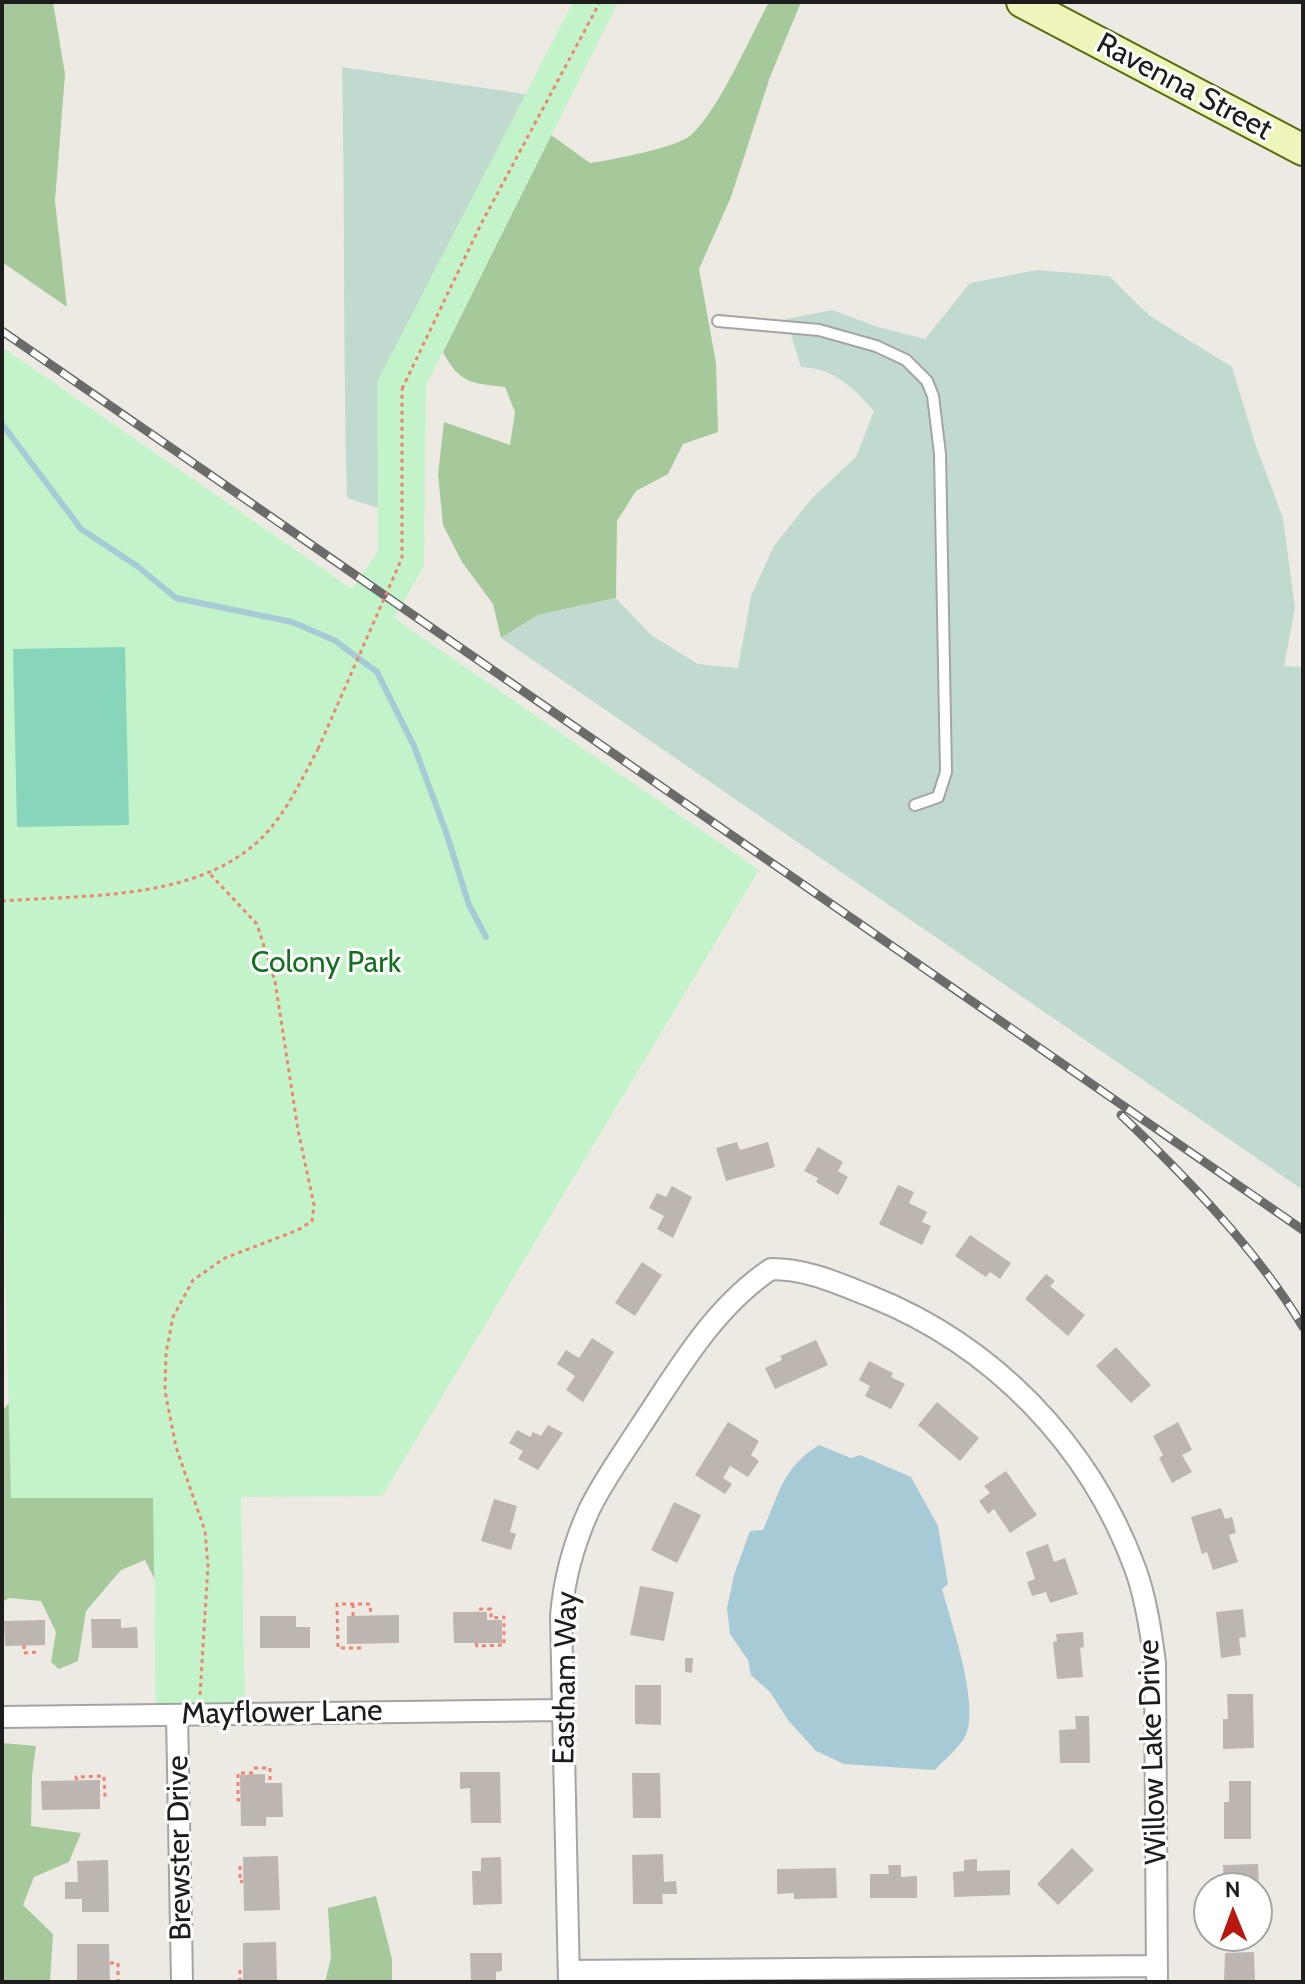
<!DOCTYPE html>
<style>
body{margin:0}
#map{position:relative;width:1305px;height:1984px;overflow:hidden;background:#edeae3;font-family:Cabin,sans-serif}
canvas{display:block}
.frame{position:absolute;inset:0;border:4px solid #1d1d1d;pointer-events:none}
.north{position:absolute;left:1193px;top:1872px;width:80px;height:80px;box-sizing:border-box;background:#fff;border:2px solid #a5a5a5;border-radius:50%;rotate:359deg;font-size:22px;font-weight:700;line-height:32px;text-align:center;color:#1d1d1d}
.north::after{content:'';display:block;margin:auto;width:28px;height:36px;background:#b91810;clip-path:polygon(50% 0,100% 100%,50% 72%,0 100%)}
</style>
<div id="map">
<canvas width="1305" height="1984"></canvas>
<div class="frame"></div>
<div class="north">N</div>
</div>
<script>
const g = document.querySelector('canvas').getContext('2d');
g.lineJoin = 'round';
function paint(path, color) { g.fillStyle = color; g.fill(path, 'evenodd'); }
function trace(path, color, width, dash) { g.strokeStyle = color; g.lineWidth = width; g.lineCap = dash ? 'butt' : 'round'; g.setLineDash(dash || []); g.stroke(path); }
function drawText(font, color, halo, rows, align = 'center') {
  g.font = font + ' Cabin,sans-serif'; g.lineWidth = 6; g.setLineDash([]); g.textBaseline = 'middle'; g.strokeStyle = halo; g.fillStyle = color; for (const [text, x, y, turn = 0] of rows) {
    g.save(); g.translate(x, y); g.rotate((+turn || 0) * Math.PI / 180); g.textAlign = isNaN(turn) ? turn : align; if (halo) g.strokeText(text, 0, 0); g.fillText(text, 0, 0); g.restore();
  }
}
paint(new Path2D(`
 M2 2H53L65 74 55 201 67 307 2 262Z
 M769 2H801L770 77 731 197 699 269 716 363 718 432 683 444 668 474 636 491 617 521 616 598 538 615 501 638 493 604 462 562 443 525 438 474 444 422 510 445 515 412 505 387C471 383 460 384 443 352L551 135 590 163C611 160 676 148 691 135 719 110 750 37 769 2Z
 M2 930 178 1480 161 1592 145 1560 121 1570 86 1611 78 1661 59 1669 51 1662 56 1632 41 1601 9 1598 2 1602V1411L16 1395 32 1254 2 1153Z
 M2 1743 36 1746 32 1775 31 1826 81 1833 69 1862 34 1877 23 1905 53 1934 50 1982H2Z
 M376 1896 392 1959V1982H325L331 1958 328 1908Z`), '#a6c99b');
paint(new Path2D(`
 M342 67 525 94 532 104 398 376 394 513 347 498C343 354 345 211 342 67Z
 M1037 270 1109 276 1150 316 1232 367 1255 443 1283 518 1295 608 1284 666 1303 667V983L1301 988 1303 991V1190L501 638 538 615 616 598 651 635 698 664 738 668 751 596 774 546 811 499 856 457 874 411C853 388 835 368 801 367L786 319 832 310 878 327 925 339 970 283Z`), '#c1dad0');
paint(new Path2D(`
 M573 2H618L426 385 424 566 394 618 759 870 382 1496 241 1497 245 1714 156 1715 153 1498H11L2 1130V347L352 589 378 551 377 382Z`), '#c3f4c9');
paint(new Path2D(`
 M125 647 129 825 17 827 13 649Z`), '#87d6bb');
paint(new Path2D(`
 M819 1445 851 1458 860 1455 911 1477 938 1526 948 1584 942 1589C951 1622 981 1708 965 1737 958 1749 944 1760 935 1770L844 1764 816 1751 788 1720 770 1692 751 1675 748 1660 730 1634 727 1608 734 1575 750 1531 763 1530C779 1494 783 1467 819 1445Z`), '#a7cad7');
trace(new Path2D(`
 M2 424 81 529 137 566 176 598 292 622 334 640 377 672 414 746 446 832 469 905 486 937`), '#a7cad7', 6);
paint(new Path2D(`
 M737 1142 740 1150 768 1142 775 1167 726 1181 716 1148Z
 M818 1147 843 1162 838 1171 848 1177 838 1195 816 1182 818 1178 804 1171Z
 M898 1185 914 1192 909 1203 927 1212 922 1222 931 1226 922 1245 879 1224Z
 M672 1186 692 1197 673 1238 657 1229 664 1216 649 1208 657 1193 666 1197Z
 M970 1235 1011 1263 1000 1279 990 1272 986 1277 955 1256Z
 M642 1262 662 1275 635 1316 615 1303Z
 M1046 1274 1055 1281 1050 1286 1085 1315 1068 1336 1025 1299Z
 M592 1338 614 1352 583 1402 566 1390 575 1376 557 1364 566 1350 579 1358Z
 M816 1340 828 1365 775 1389 765 1368 782 1360 780 1356Z
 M1116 1347 1151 1385 1131 1403 1096 1366Z
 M869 1361 893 1373 891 1377 905 1384 891 1409 865 1396 870 1386 859 1380Z
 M937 1402 979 1438 960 1461 918 1425Z
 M728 1422 759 1441 751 1455 759 1461 748 1477 730 1466 723 1478 732 1484 725 1494 695 1475Z
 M1178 1422 1192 1450 1182 1455 1192 1472 1172 1483 1159 1458 1163 1455 1153 1436Z
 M548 1425 563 1433 538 1470 518 1459 523 1451 509 1443 517 1430 530 1437 533 1432 541 1436Z
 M1006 1471 1037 1515 1010 1533 994 1509 988 1514 979 1501 990 1493 984 1486Z
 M494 1499 517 1506 510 1532 516 1534 511 1550 481 1541Z
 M674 1502 701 1515 677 1563 651 1550Z
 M1221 1508 1225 1519 1232 1517 1236 1533 1229 1535 1238 1562 1213 1570 1207 1552 1202 1554 1191 1517Z
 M1048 1544 1054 1562 1065 1558 1078 1594 1050 1603 1046 1592 1032 1596 1027 1582 1035 1579 1026 1552Z
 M640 1586 674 1592 664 1641 630 1635Z
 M1243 1609 1246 1637 1239 1638 1241 1655 1221 1658 1216 1612Z
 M453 1612H487V1620H502V1643H454Z
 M399 1615V1643L347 1644V1616Z
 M260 1616H296V1627H310V1648H260Z
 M91 1619H121V1628L137 1627 138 1648H92Z
 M45 1620V1645L5 1646 4 1621Z
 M1083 1632 1084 1647 1080 1648 1083 1677 1057 1679 1053 1642 1057 1641 1056 1634Z
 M685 1658H693L692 1673 685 1672Z
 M635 1685H661V1725L635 1724Z
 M1227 1694H1253L1254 1748 1223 1749V1719H1228Z
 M1075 1716H1089L1090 1763H1060L1059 1730 1076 1729Z
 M460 1772H500L501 1823H471L470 1788 460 1789Z
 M632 1773H660L661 1818H633Z
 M265 1774V1783H282L283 1817H266V1826H241L240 1775Z
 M100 1780V1809L42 1810 41 1781Z
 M1229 1781H1251V1839H1224V1802H1229Z
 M1072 1848 1094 1870 1058 1905 1037 1884Z
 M663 1854 664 1882 676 1881 677 1894H662L663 1904H633L632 1855Z
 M278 1856 280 1910 244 1911 243 1857Z
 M501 1857 502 1904 473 1905 472 1871H481V1858Z
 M977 1859V1871L1010 1870V1895L954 1897 953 1872 964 1871V1860Z
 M108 1860 109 1912H82V1899H65V1882H78L77 1861Z
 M1258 1864 1259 1888H1224L1223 1865Z
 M888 1865H901V1877L917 1876V1898H870V1874H889Z
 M836 1868 837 1898 794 1899V1893L777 1894V1869Z
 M276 1942 277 1982H243V1943Z
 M77 1944H109L110 1982H77Z
 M1254 1952 1255 1982H1224L1225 1953Z
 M470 1953H502V1971L496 1972V1982H471Z`), '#bdb6b0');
const lane = new Path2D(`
 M718 321 819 330 876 346 906 360 927 381 933 396 940 454 946 772 938 797 915 805`);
const street = new Path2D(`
 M177 1715 182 1982
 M2 1717 562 1710
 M569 1971 1156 1966
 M569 1982 561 1616C564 1580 574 1543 589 1510 603 1481 622 1455 640 1427 678 1370 713 1308 771 1269 807 1269 837 1283 870 1296 993 1345 1089 1444 1135 1568 1146 1598 1151 1632 1155 1663L1157 1982`);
const secondary = new Path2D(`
 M1022 2 1303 150`);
trace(lane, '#a4a4a4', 14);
trace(street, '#a4a4a4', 24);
trace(secondary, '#5b6a0d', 34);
trace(new Path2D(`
 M402 389 481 224 600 2
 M2 901C82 895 184 900 249 849 281 825 299 784 318 749
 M353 1604V1616
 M476 1643 477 1646 504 1645V1617L491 1618V1609H478V1612
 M24 1645V1653L40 1652
 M361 1648H338L337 1604H370L371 1616
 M200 1695 208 1566 205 1531 176 1447 165 1391 166 1353 173 1317 193 1280 225 1258 298 1230 312 1221 314 1205 298 1130 275 981 257 924 210 874
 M254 1768H270V1783
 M77 1780 76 1777 104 1776 105 1797
 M240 1800H238V1773H254
 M240 1866V1882L243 1881
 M110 1963H118V1982
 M240 1982V1969H243`), '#ee8573', 3, [4, 4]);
trace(lane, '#fff', 10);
trace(street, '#fff', 20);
trace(secondary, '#eef4ba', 30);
const rail = new Path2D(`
 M2 331 1303 1230
 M1121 1115C1186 1177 1257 1250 1303 1327`);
trace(rail, '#6b6b6b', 9);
trace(rail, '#fff', 6, [18]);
trace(new Path2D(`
 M318 749 402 558V389`), '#ee8573', 3, [4, 4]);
drawText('30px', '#1d1d1d', '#fff', [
 ["Ravenna Street",1184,87,28],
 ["Eastham Way",566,1678,-89],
 ["Mayflower Lane",282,1713,-1],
 ["Willow Lake Drive",1153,1752,-92],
 ["Brewster Drive",180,1848,-91]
]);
drawText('30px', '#147120', '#fff', [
 ["Colony Park",326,963]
]);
</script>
